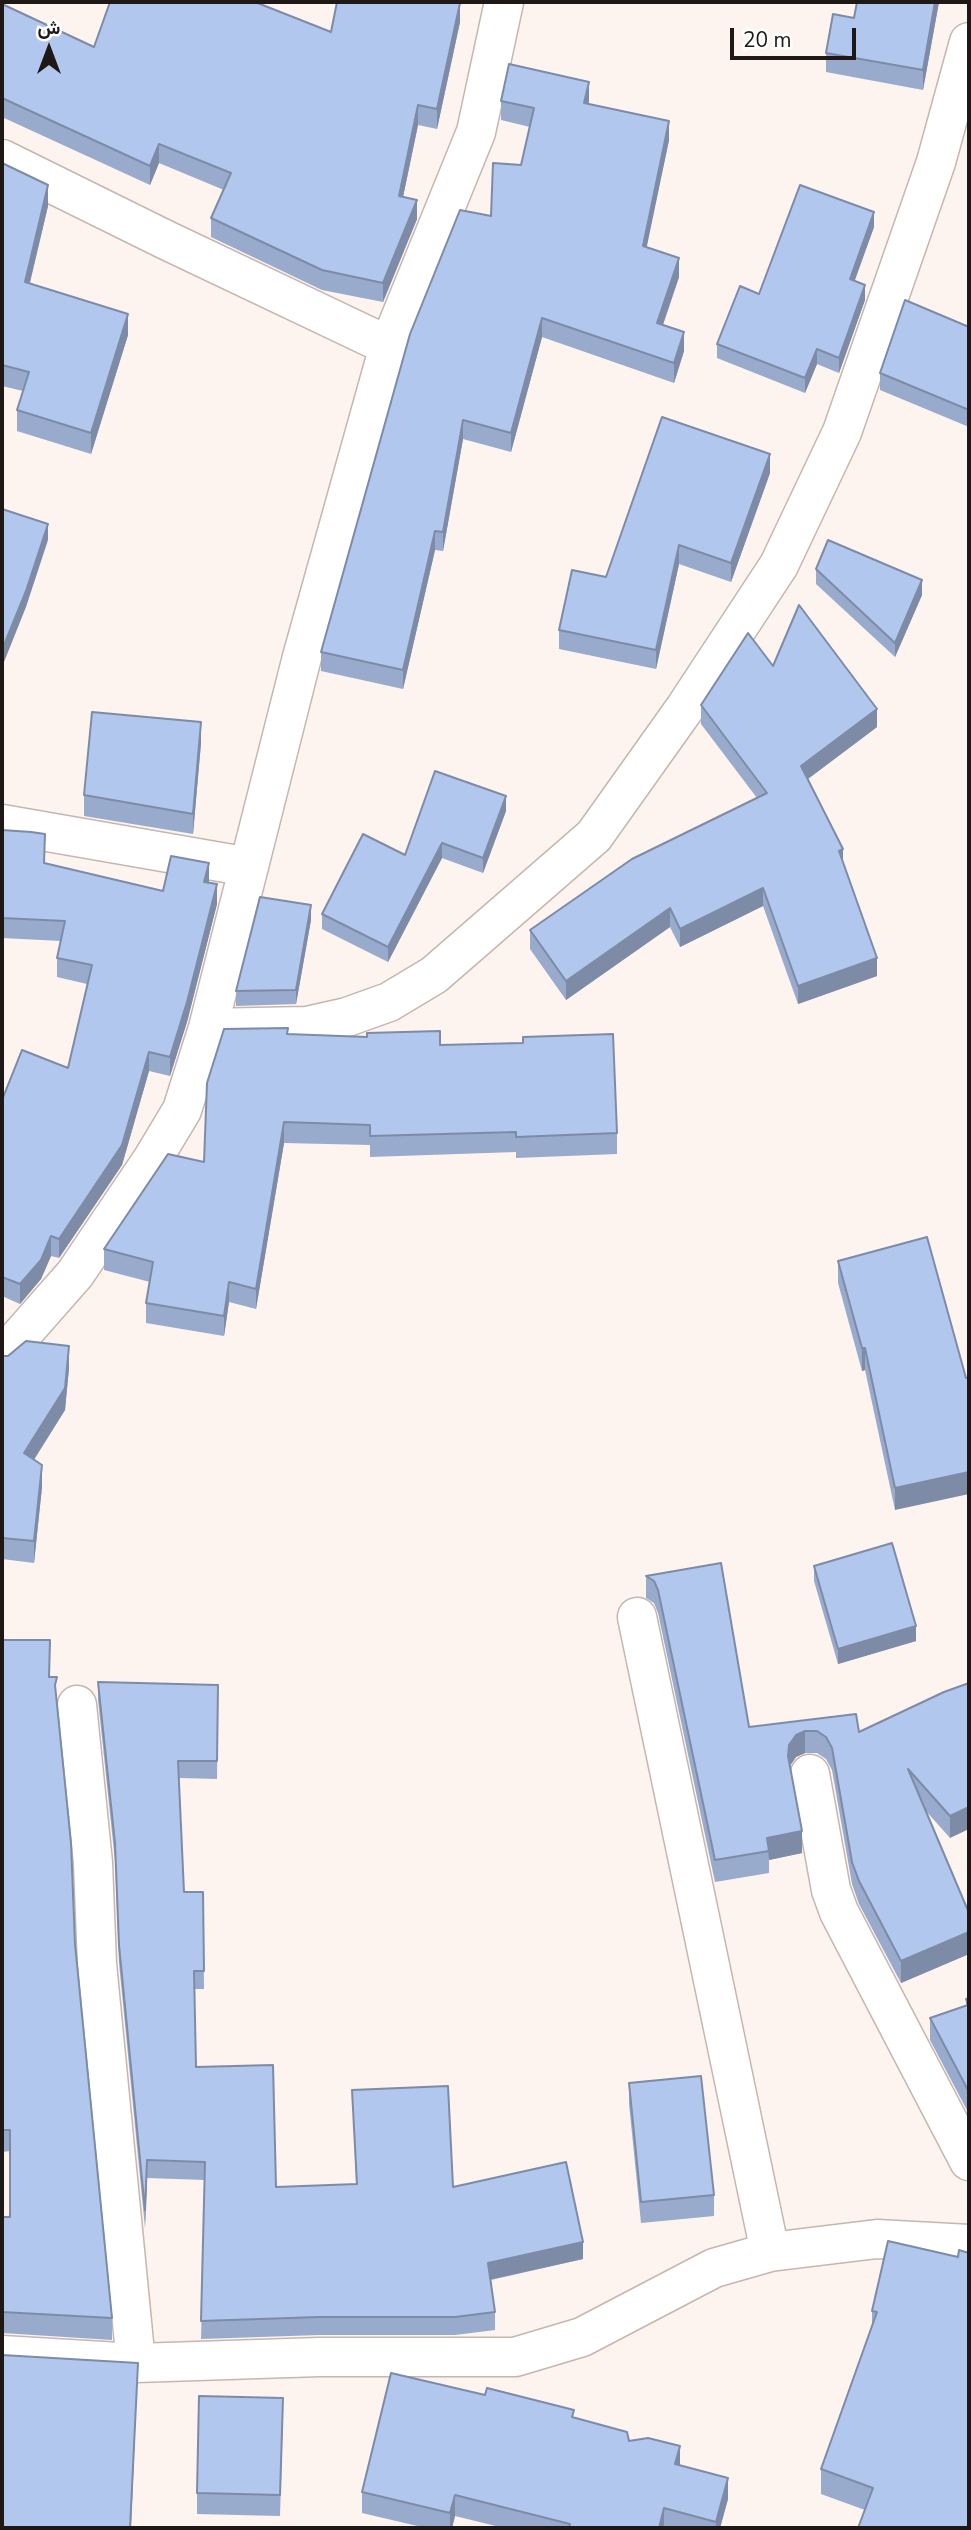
<!DOCTYPE html>
<meta charset="utf-8">
<style>
body{margin:0}
#map{position:relative;width:971px;height:2530px;overflow:hidden;background:#fdf3ef;font-family:"Nunito Sans",Vazirmatn,sans-serif}
canvas{display:block}
.frame{position:absolute;inset:0;border:4px solid #1e1816;pointer-events:none}
.north{position:absolute;left:14px;top:14px;width:70px;height:70px;-webkit-text-stroke:5px #fff;paint-order:stroke;rotate:0deg;font-size:19px;font-weight:700;line-height:28px;text-align:center;color:#1e1816}
.north::after{content:'';display:block;margin:auto;width:24px;height:32px;background:#1e1816;clip-path:polygon(50% 0,100% 100%,50% 72%,0 100%)}
.scale{position:absolute;left:730px;top:28px;width:126px;height:32px;box-sizing:border-box;border:4px solid #1e1816;border-top:0;padding-left:9px;font-size:21px;line-height:24px;white-space:nowrap;color:#1e1816;-webkit-text-stroke:5px #fff;paint-order:stroke}
</style>
<div id="map">
<canvas width="971" height="2530"></canvas>
<div class="frame"></div>
<div class="north">ش</div>
<div class="scale">20 m</div>
</div>
<script>
const g = document.querySelector('canvas').getContext('2d');
g.lineJoin = 'round';
function trace(path, color, width, dash) { g.strokeStyle = color; g.lineWidth = width; g.lineCap = dash ? 'butt' : 'round'; g.setLineDash(dash || []); g.stroke(path); }
function paint(path, color) { g.fillStyle = color; g.fill(path, 'evenodd'); }
const street = new Path2D(`
 M2 159 166 240 389 346 302 657 208 1028 182 1110 152 1160 75 1274 2 1357
 M389 346 476 132 504 2
 M2 824 249 867
 M208 1028 307 1026 347 1017 389 1002 434 975 594 836 685 708 779 565 842 432 936 162 969 42
 M637 1617 770 2252
 M77 1705 93 1863 97 1964 136 2363
 M810 1774 831 1890 839 1912 969 2161
 M2 2355 136 2363 320 2357H515L582 2337 714 2268 770 2252 877 2239 969 2244`);
trace(street, '#c6b6af', 41);
trace(street, '#fff', 38);
paint(new Path2D(`
 M2 2H3L2 4 94 47 331 32 337 2H460V22L437 129 418 125 403 197 417 219 383 302 322 290 211 237V218L224 190 159 163 150 185 2 117Z
 M939 2 923 90 826 72V53L854 18Z
 M501 101H589L588 104 669 140 646 247 679 277 663 325 684 351 674 383 542 337 511 452 463 439 443 551 435 550 403 689 321 671V652L521 165 530 127 501 120Z
 M2 163 48 206 30 283 128 335 91 454 17 431V410L23 391 2 386Z
 M874 227 854 281 865 300 839 373 817 364 805 393 717 358V344L759 294Z
 M969 327V427L880 390V373Z
 M770 473 731 582 679 564 656 669 559 649V630L606 577Z
 M816 569 922 595 895 657 816 584Z
 M773 666 877 727 808 779 843 862 877 976 798 1004 763 906 680 947 670 927 566 1000 530 949V930L757 798 701 724V705Z
 M201 743 193 834 84 816V795Z
 M506 811 483 873 442 858 388 962 322 929V914L405 855Z
 M2 830 45 863 163 891 209 883 217 904 187 1022 170 1076 149 1071 122 1165 59 1258 51 1256 41 1279 20 1304 2 1296V1100L68 1068 87 984 57 977V958L61 941 2 938Z
 M311 920 296 1004 236 1006V991Z
 M288 1034 440 1045 617 1133V1154L516 1158V1152L370 1157V1145L284 1143 256 1309 229 1302 224 1336 146 1323V1303L150 1282 104 1270V1249L204 1162Z
 M838 1261 966 1378 895 1510 865 1370 862 1371 838 1283Z
 M2 1356 69 1368 65 1410 34 1460 42 1487 34 1563 2 1559Z
 M721 1563 749 1727 859 1732 969 1683 950 1838 926 1811 969 1913V1954L901 1983 859 1904 852 1884 832 1770 826 1759 817 1753H805L796 1757 790 1766 802 1853 769 1860V1873L715 1882 658 1613 654 1603 646 1598V1576Z
 M814 1566 916 1641 838 1664 814 1581Z
 M2 1640 50 1662V1677L57 1698 75 1944 112 2318V2340L2 2333V2217H10V2151L2 2152Z
 M98 1682 218 1685 217 1779 179 1778 184 1892H203L204 1989H194L196 2067 276 2187 356 2184 352 2090 453 2187 583 2259 491 2280 495 2312V2330L455 2335H319L201 2339 205 2180 147 2178 145 2228 119 1963 115 1861 98 1700Z
 M969 1998V2114L930 2040V2018L966 2005V1999Z
 M629 2083 714 2195V2216L641 2223 629 2104Z
 M958 2257 865 2510 821 2494V2469L872 2329V2311Z
 M283 2418 280 2516 197 2514V2493Z
 M574 2418 629 2441 680 2465 728 2499 720 2528H504L455 2516 452 2528H426L362 2513V2492Z`), '#99abcd');
paint(new Path2D(`
 M935 2H939L923 90V70Z
 M460 3V22L437 129V109Z
 M589 82V101L584 122V103Z
 M418 105V125L399 216V196Z
 M669 121V140L643 265V246Z
 M159 144V163L150 185V166Z
 M48 185V206L25 302V282Z
 M417 200V219L383 302V283Z
 M874 212V227L850 294V279Z
 M679 258V277L657 342V323Z
 M865 285V300L839 373V358Z
 M128 314V335L91 454V433Z
 M542 318V337L511 452V433Z
 M684 332V351L674 383V363Z
 M817 349V364L805 393V378Z
 M463 420V439L443 551V532Z
 M770 454V473L731 582V563Z
 M48 524V540L26 607 2 667V650Z
 M435 531V550L403 689V670Z
 M679 545V564L656 669V650Z
 M922 580V595L895 657V643Z
 M877 709V727L801 784V766Z
 M201 722V743L193 834V814Z
 M506 796V811L483 873V858Z
 M442 843V858L388 962V947Z
 M843 849V867L839 851Z
 M209 863V882L204 902V882Z
 M217 884V904L187 1022 170 1076V1057Z
 M763 888V906L680 947V929Z
 M311 905V920L296 1004V990Z
 M670 908V927L566 1000V981Z
 M877 958V976L798 1004V986Z
 M149 1052V1071L122 1165 59 1258V1239Z
 M284 1122V1143L256 1309V1289Z
 M51 1236V1256L41 1279 20 1304V1284Z
 M229 1282V1302L224 1336V1316Z
 M69 1346V1368L65 1410 24 1475V1453Z
 M862 1348H865V1370L862 1371Z
 M42 1465V1487L34 1563V1541Z
 M969 1472V1494L895 1510V1488Z
 M916 1626V1641L838 1664V1649Z
 M805 1731V1753L796 1757 789 1767V1745L796 1735Z
 M969 1807V1829L950 1838V1816Z
 M802 1831V1853L769 1860 767 1838Z
 M969 1932V1954L901 1983V1961Z
 M147 2160V2178L145 2228V2210Z
 M583 2242V2259L488 2280V2263Z
 M3 2311V2333H2V2312Z
 M138 2363 131 2528H130Z
 M680 2446V2467L675 2464Z
 M728 2478V2499L720 2528H716V2522Z
 M455 2495V2516L452 2528H450V2513Z
 M664 2508V2528H659Z`), '#7d8ba7');
const building = new Path2D(`
 M110 2H255L331 32 337 2H456L460 3 437 109 418 105 399 196 417 200 383 283 322 270 211 218 231 173 159 144 150 166 2 98V4L94 47Z
 M857 2H935L923 70 826 53 833 14 854 18Z
 M509 64 589 82 584 103 669 121 643 246 679 258 657 323 684 332 674 363 542 318 511 433 463 420 443 532 435 531 403 670 321 652 410 334 460 210 491 216 493 163 521 165 534 108 501 101Z
 M2 163 48 185 25 282 128 314 91 433 17 410 29 372 2 365Z
 M800 185 874 212 850 279 865 285 839 358 817 349 805 378 717 344 740 286 759 294Z
 M905 300 969 327V335L968 340H969V410L880 373Z
 M662 417 770 454 731 563 679 545 656 650 559 630 572 570 606 577Z
 M2 509 48 524 26 591 2 650Z
 M828 540 922 580 895 643 816 569Z
 M799 605 877 709 801 766 843 849 839 851 877 958 798 986 763 888 680 929 670 908 566 981 530 930 632 859 767 793 701 705 748 633 773 666Z
 M92 712 201 722 193 814 84 795Z
 M435 771 506 796 483 858 442 843 388 947 322 914 363 834 405 855Z
 M2 830 31 832 45 834 44 863 163 891 171 856 209 863 204 882 217 884 187 1002 170 1057 149 1052 122 1145 59 1239 51 1236 41 1260 20 1284 2 1277V1100L22 1050 68 1068 92 965 57 958 65 921 2 918Z
 M260 897 311 905 296 990 236 991Z
 M288 1028 287 1034 367 1037V1033L440 1031V1045L523 1043V1037L613 1034 617 1133 516 1137V1132L370 1136V1125L284 1122 256 1289 229 1282 224 1316 146 1303 153 1262 104 1249 168 1154 204 1162 207 1083 224 1029Z
 M927 1237 966 1378H969V1472L895 1488 865 1348H862L838 1261Z
 M26 1341 69 1346 65 1388 24 1453 42 1465 34 1541 2 1538V1356H8Z
 M892 1543 916 1626 838 1649 814 1566Z
 M721 1563 749 1727 856 1714 859 1732 944 1692 969 1683V1807L950 1816 908 1769 969 1913V1932L901 1961 859 1881 852 1862 832 1748 826 1737 817 1731H805L796 1735 789 1745 788 1756 802 1831 767 1838 769 1851 715 1860 658 1590 654 1581 646 1576Z
 M2 1640H50L49 1677H57L55 1685 71 1843 75 1944 112 2318 2 2312V2217H10V2130H2Z
 M98 1682 218 1685 217 1761H178L184 1892H203L204 1971H194L196 2067 273 2065 276 2187 357 2184 352 2090 448 2086 453 2187 566 2162 583 2242 488 2263 495 2312 455 2317H319L201 2321 205 2162 147 2160 145 2210 119 1945 115 1843Z
 M969 1998V2092L930 2018 968 2005 966 1999Z
 M701 2076 714 2195 641 2202 629 2083Z
 M888 2241 958 2257 959 2250 969 2253V2528H858L873 2488 821 2469 877 2312 872 2311Z
 M2 2355 138 2363 130 2528H2Z
 M391 2373 485 2395 487 2388 574 2410 572 2417 627 2432 629 2441 648 2438 680 2446 675 2464 728 2478 716 2522 664 2508 659 2528H575L569 2527 570 2524 455 2495 450 2513 362 2492Z
 M199 2396 283 2398 280 2495 197 2493Z`);
paint(building, '#b2c7ee');
trace(building, '#7d8ba7', 2);
</script>
